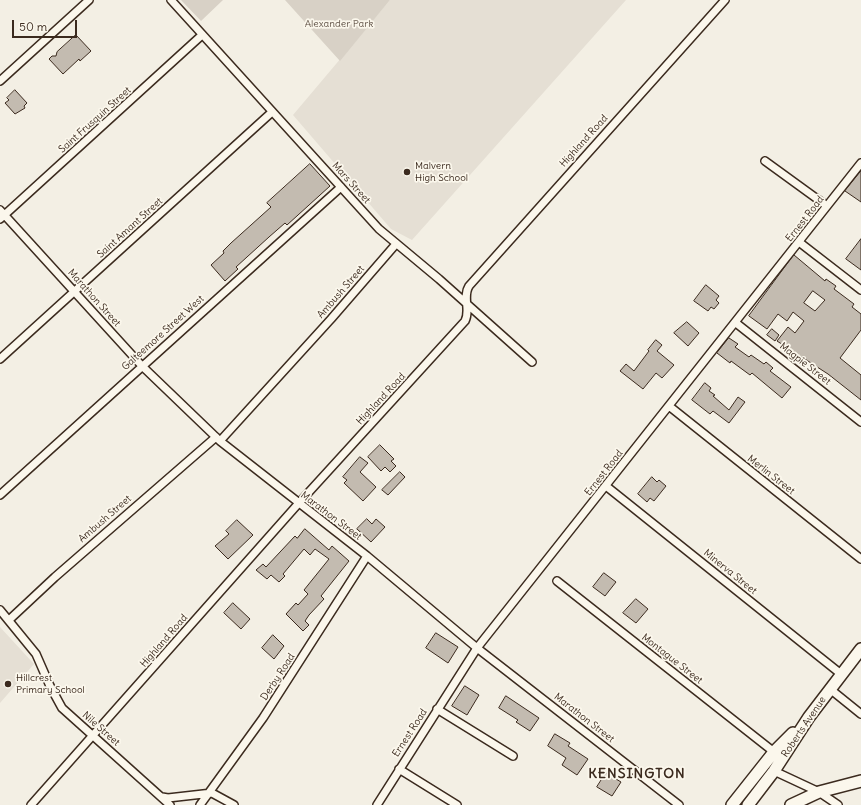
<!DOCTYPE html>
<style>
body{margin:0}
#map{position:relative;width:861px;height:805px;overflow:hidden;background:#f3efe4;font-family:Delius,sans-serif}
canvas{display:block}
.scale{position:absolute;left:12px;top:20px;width:65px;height:18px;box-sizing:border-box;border:2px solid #3b2a1e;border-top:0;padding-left:5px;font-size:12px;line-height:14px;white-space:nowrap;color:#3b2a1e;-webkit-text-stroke:3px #fbf7ec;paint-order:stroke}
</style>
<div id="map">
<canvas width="861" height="805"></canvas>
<div class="scale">50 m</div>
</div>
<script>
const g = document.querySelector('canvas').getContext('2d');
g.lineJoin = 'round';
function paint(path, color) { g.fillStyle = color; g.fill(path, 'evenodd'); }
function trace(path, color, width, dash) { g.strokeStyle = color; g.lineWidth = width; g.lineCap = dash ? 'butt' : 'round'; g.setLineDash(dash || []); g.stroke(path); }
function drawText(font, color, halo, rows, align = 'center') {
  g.font = font + ' Delius,sans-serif'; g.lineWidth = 3.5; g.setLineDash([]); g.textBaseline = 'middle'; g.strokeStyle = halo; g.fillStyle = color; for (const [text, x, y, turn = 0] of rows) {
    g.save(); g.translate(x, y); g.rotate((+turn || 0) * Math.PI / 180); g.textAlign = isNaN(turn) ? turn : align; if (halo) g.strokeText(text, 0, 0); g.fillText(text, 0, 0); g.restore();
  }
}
paint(new Path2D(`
 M390 0H626L412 240 391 229 293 115Z
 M0 627 34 664 0 703Z`), '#e5dfd4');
paint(new Path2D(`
 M181 0H223L201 21Z
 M285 0H390L340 61Z`), '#d8d1c6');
const building = new Path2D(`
 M76 35 91 51 80 61 79 59 63 74 49 59 52 56H56L57 52Z
 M15 90 27 103 24 106 25 108 15 114 5 103 9 100 7 98Z
 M310 164 330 186 287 225 285 223 269 237 236 267 238 269 225 281 211 265 224 253 223 251 231 243 271 207 267 203Z
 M861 171V202L845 191Z
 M861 239V270L846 259Z
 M794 255 825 281 826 279 836 286 834 289 854 304 852 307 861 314V330L840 358 861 375V400L828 374 777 341 788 327 795 333 804 321 793 312 787 321 778 314 767 329 749 316ZM813 291 825 300 815 311 804 303Z
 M706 285 719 296 716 300 719 303 714 309 711 307 708 311 694 301Z
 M687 322 699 333 688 346 674 333Z
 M772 329 779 335 775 341 767 335Z
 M729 338 738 344 735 347 749 357 751 355 764 364 766 362 773 368 770 371 791 387 782 398 752 373 750 375 731 361 730 363 717 353Z
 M656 340 662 345 657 351 674 365 662 378 656 373 643 389 620 371 626 364 634 371 649 351 648 350Z
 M705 383 711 388 709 391 715 395 713 396 729 410 738 397 745 402 729 423 713 411 710 414 692 400Z
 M380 445 394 459 391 461 396 466 390 472 385 467 381 471 368 457Z
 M360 457 368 463 360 472 376 487 363 501 344 483 347 480 343 477Z
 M400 472 405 477 388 495 382 490Z
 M652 477 657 482 659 480 666 486 654 501 650 498 647 502 638 494Z
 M367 519 372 524 376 519 385 527 371 542 357 529Z
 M237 520 253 535 228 559 215 546 229 534 226 531Z
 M305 529 329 550 332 546 349 561 321 596 324 599 309 615 305 621 309 625 303 631 286 614 296 603 298 605 308 594 304 590 329 559 315 549 310 555 304 549 283 574 285 576 279 582 271 575 267 579 256 570 263 564 266 567 295 536 297 538Z
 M604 573 616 582 605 596 593 587Z
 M636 599 648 609 636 623 623 613Z
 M233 603 250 619 241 629 224 613Z
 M436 633 458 647 448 663 426 648Z
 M273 635 284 646 274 659 262 648Z
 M465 686 479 695 467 715 452 706Z
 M506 696 539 718 530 731 516 722 518 720 499 708Z
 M555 734 570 743 568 746 588 759 577 775 562 765 566 758 548 746Z
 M606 773 621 782 612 796 597 787Z`);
paint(building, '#c3bbb0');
trace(building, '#3b2a1e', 1);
const minor = new Path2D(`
 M171 0 379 229 439 279 532 362
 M0 81 89 0
 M765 161 827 206
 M0 210 142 366 220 441 367 556 477 648 679 805
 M0 219 202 35
 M799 242 861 290
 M736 323 861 422
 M0 359 272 112
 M669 406 861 559
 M220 441 331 319 396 244
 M606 486 841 674
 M0 495 341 187
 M557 581 774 752
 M0 610 36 654 50 686 62 708 170 805
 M9 620 55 577 216 437
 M830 689 861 714
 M437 709 513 756
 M399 769 457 805
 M774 771 819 792 838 805
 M162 797 168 798 212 793 234 805
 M31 805 298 504 465 321C471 310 462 297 469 286L725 0
 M200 805 263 718 367 556
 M377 805 477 648 861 163`);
const secondary = new Path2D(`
 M732 805 774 752 793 733
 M748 805 774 771 809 717 861 649
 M791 805 819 792 861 781`);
trace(minor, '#3b2a1e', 10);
trace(secondary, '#3b2a1e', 14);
trace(minor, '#fbf7ec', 7);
trace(secondary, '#fbf7ec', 11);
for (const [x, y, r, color] of [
 [407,172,4,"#3b2a1e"],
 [8,684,4,"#3b2a1e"]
]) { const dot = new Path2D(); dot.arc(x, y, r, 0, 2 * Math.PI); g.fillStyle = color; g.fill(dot); trace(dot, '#fbf7ec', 1.5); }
drawText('10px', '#625448', '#fbf7ec', [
 ["Alexander Park",339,24]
]);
drawText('10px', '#3b2a1e', '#fbf7ec', [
 ["Saint Frusquin Street",95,120,-42],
 ["Highland Road",584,141,-48],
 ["Mars Street",351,183,48],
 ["Ernest Road",805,219,-52],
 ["Saint Amant Street",130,228,-42],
 ["Ambush Street",341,292,-49],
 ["Marathon Street",94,298,48],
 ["Galteemore Street West",163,333,-42],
 ["Magpie Street",805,364,38],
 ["Highland Road",381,399,-47],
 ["Ernest Road",604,473,-52],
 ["Merlin Street",771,475,38],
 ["Marathon Street",331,516,37],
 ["Ambush Street",105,519,-41],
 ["Minerva Street",730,572,39],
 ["Highland Road",164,641,-49],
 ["Montague Street",672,659,38],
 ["Derby Road",278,677,-57],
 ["Marathon Street",584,718,38],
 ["Roberts Avenue",804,727,-56],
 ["Nile Street",101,729,41],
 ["Ernest Road",410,733,-57]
]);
drawText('10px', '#3b2a1e', '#fbf7ec', [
 ["Malvern",415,166],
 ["High School",415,178],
 ["Hillcrest",16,678],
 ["Primary School",16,690]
], 'left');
g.letterSpacing = '1px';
drawText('bold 14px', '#3b2a1e', '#fbf7ec', [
 ["KENSINGTON",637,774]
]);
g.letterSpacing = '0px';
</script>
